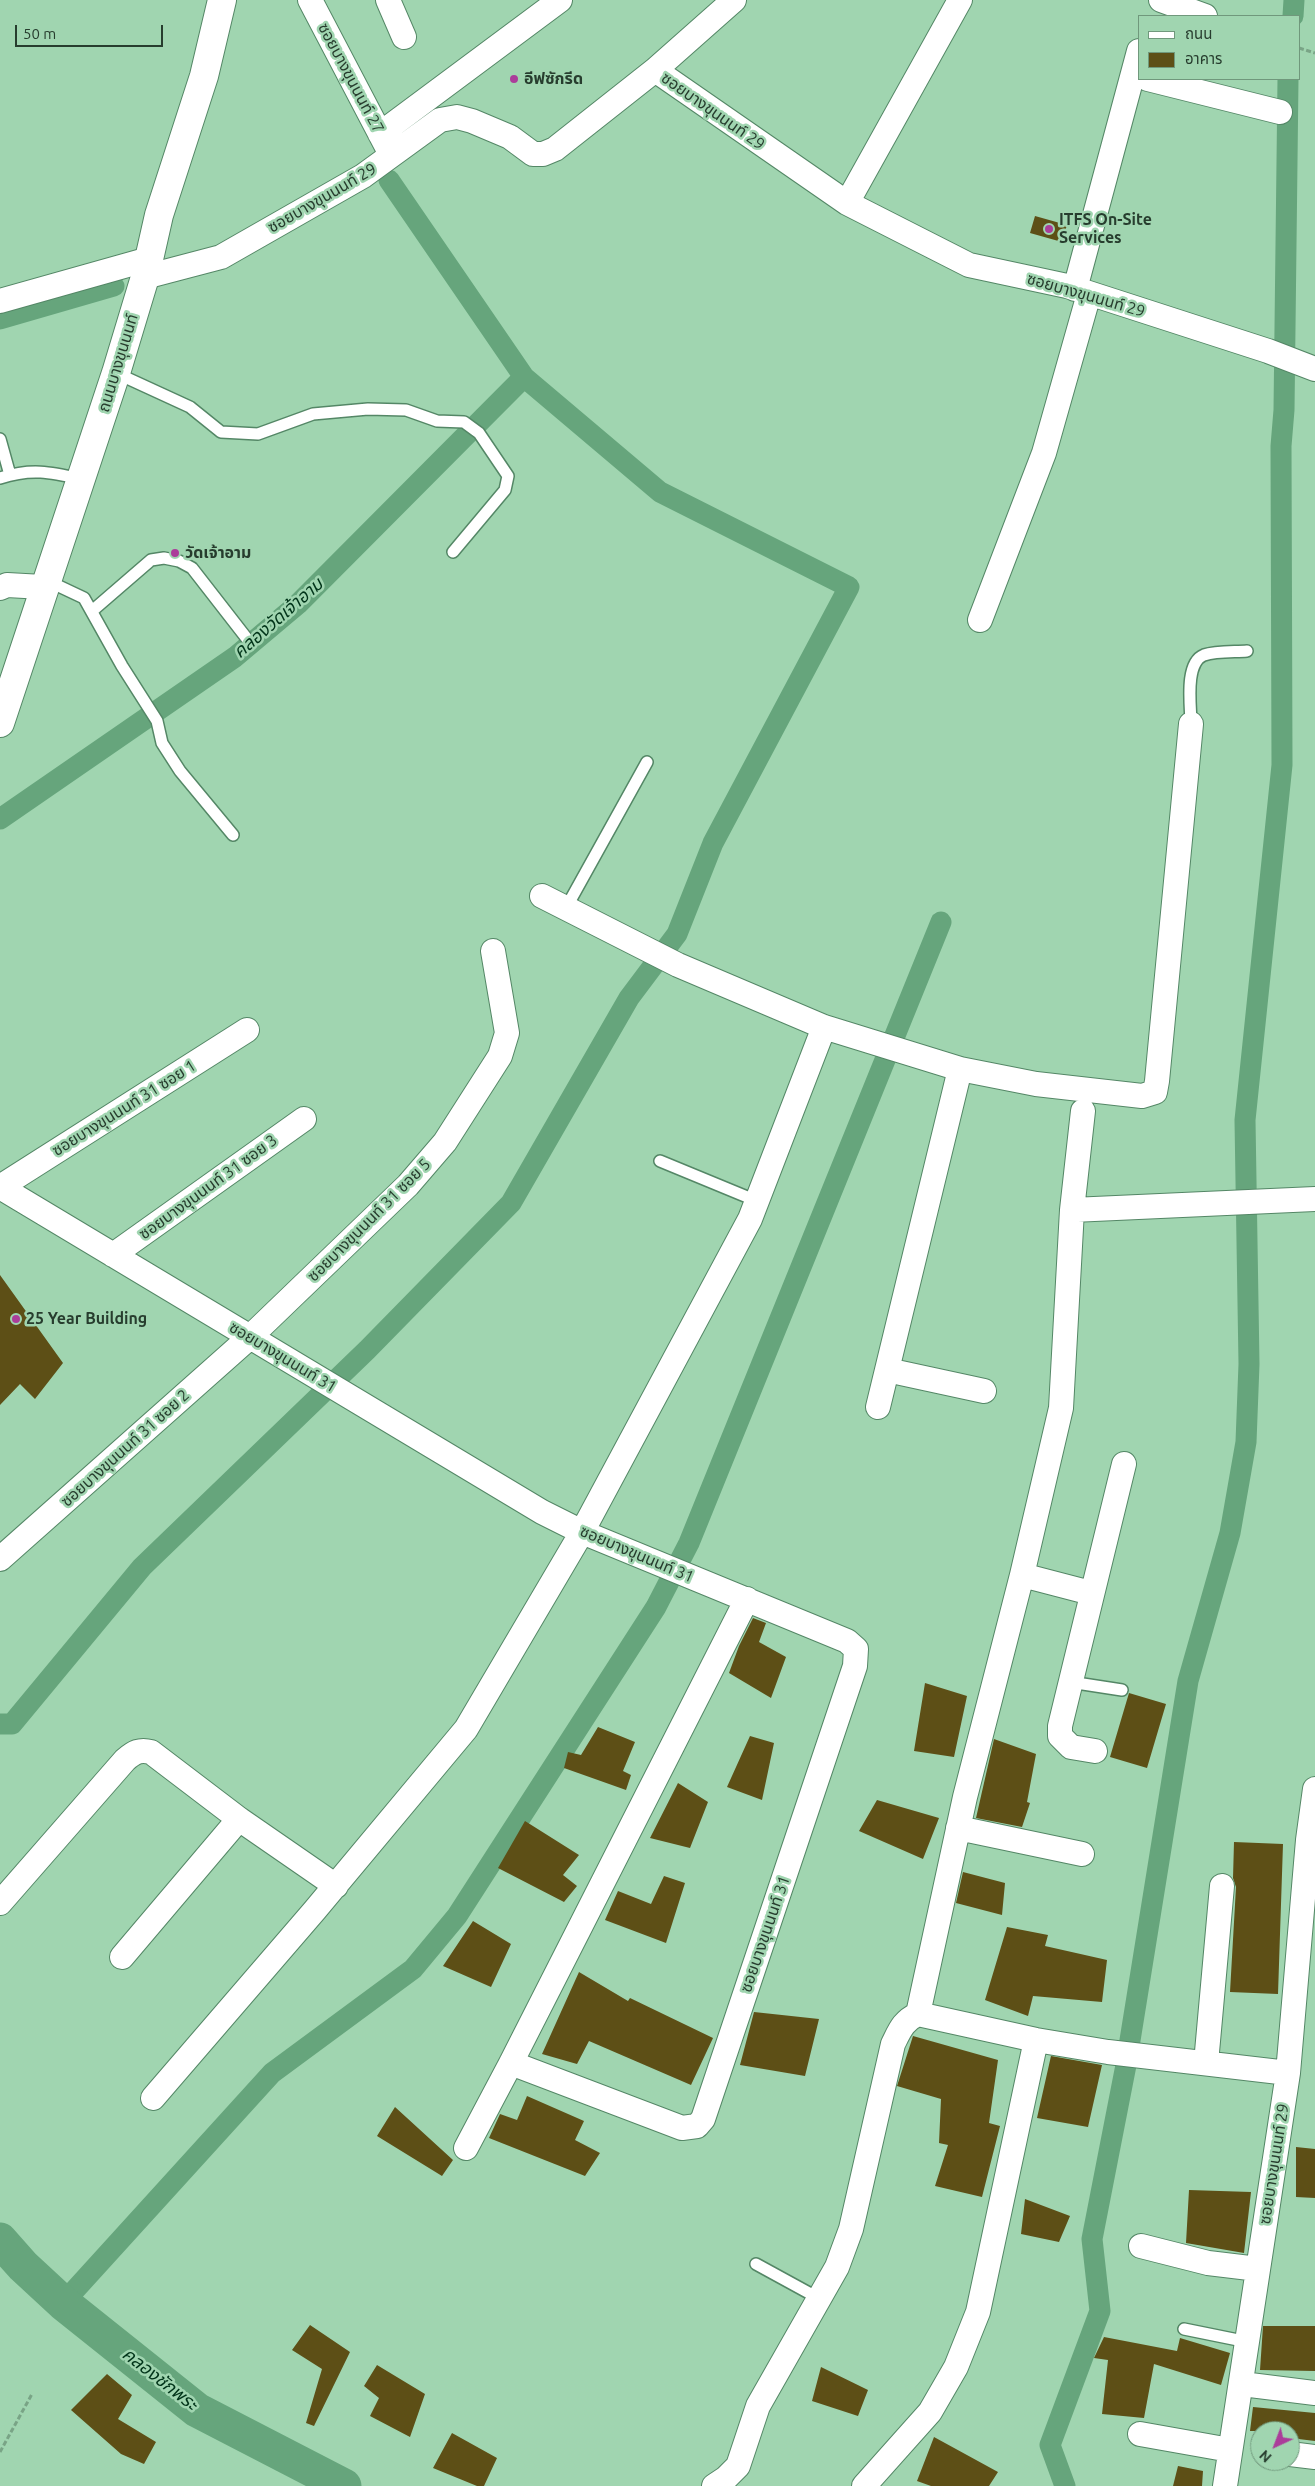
<!DOCTYPE html>
<meta charset="utf-8">
<style>
body{margin:0}
#map{position:relative;width:1315px;height:2486px;overflow:hidden;background:#a0d5b0;font-family:Ubuntu,"Noto Sans Thai",sans-serif}
canvas{display:block}
.legend{position:absolute;left:1138px;top:15px;width:162px;height:65px;box-sizing:border-box;background:#a0d5b0;border:1px solid #70987c;margin:0;padding:6px 9px;list-style:none;font-size:15px;color:#273d2e}
.legend li{display:flex;align-items:center;gap:10px;height:25px}
.legend b{width:25px;border:1px solid #70987c}
.north{position:absolute;left:1250px;top:2421px;width:50px;height:50px;box-sizing:border-box;background:#a0d5b0;border:1px solid #70987c;border-radius:50%;rotate:223deg;font-size:14px;font-weight:700;line-height:20px;text-align:center;color:#273d2e}
.north::after{content:'';display:block;margin:auto;width:18px;height:22px;background:#ab3d9a;clip-path:polygon(50% 0,100% 100%,50% 72%,0 100%)}
.scale{position:absolute;left:15px;top:25px;width:148px;height:22px;box-sizing:border-box;border:2px solid #273d2e;border-top:0;padding-left:6px;font-size:15px;line-height:18px;white-space:nowrap;color:#273d2e;-webkit-text-stroke:4px #a0d5b0;paint-order:stroke}
</style>
<div id="map">
<canvas width="1315" height="2486"></canvas>
<ul class="legend">
<li><b style="height:6px;background:#fff"></b>ถนน</li>
<li><b style="height:14px;background:#5d4f16"></b>อาคาร</li>
</ul>
<div class="north">N</div>
<div class="scale">50 m</div>
</div>
<script>
const g = document.querySelector('canvas').getContext('2d');
g.lineJoin = 'round';
function trace(path, color, width, dash) { g.strokeStyle = color; g.lineWidth = width; g.lineCap = dash ? 'butt' : 'round'; g.setLineDash(dash || []); g.stroke(path); }
function paint(path, color) { g.fillStyle = color; g.fill(path, 'evenodd'); }
function drawText(font, color, halo, rows, align = 'center') {
  g.font = font + ' Ubuntu,"Noto Sans Thai",sans-serif'; g.lineWidth = 5; g.setLineDash([]); g.textBaseline = 'middle'; g.strokeStyle = halo; g.fillStyle = color; for (const [text, x, y, turn = 0] of rows) {
    g.save(); g.translate(x, y); g.rotate((+turn || 0) * Math.PI / 180); g.textAlign = isNaN(turn) ? turn : align; if (halo) g.strokeText(text, 0, 0); g.fillText(text, 0, 0); g.restore();
  }
}
trace(new Path2D(`
 M1293 16 1294 0
 M0 319 114 286
 M0 819 235 657 298 604 524 377
 M0 1724H12L142 1567 367 1350 511 1203 629 998 677 934 713 843 849 587 660 492 524 377 389 180
 M63 2303 272 2073 413 1969 457 1916 656 1607 689 1543 941 922
 M1065 2486 1050 2445 1100 2311 1092 2239 1126 2065 1188 1681 1230 1533 1246 1442 1249 1364 1245 1120 1282 765 1281 446 1284 410 1288 79`), '#66a57c', 21);
trace(new Path2D(`
 M0 2240 23 2266 63 2303 197 2410 344 2486`), '#66a57c', 35);
paint(new Path2D(`
 M1035 216 1067 225 1062 242 1030 233Z
 M0 1275 63 1363 35 1399 20 1384 0 1405Z
 M753 1618 766 1623 759 1642 786 1657 771 1698 729 1673 739 1646Z
 M925 1683 967 1696 954 1757 914 1751Z
 M1129 1693 1166 1704 1147 1768 1110 1757Z
 M598 1727 635 1742 623 1771 631 1775 626 1790 564 1768 568 1752 581 1755Z
 M750 1736 774 1743 762 1800 727 1787Z
 M994 1739 1036 1754 1027 1802 1030 1803 1022 1827 976 1818Z
 M678 1783 708 1802 690 1848 650 1838Z
 M877 1800 939 1818 923 1859 859 1831Z
 M525 1821 579 1855 563 1875 577 1886 564 1902 498 1868Z
 M1234 1842 1283 1844 1278 1994 1230 1992 1236 1887 1233 1878Z
 M963 1872 1005 1883 1002 1915 956 1903Z
 M664 1876 685 1883 666 1943 605 1920 618 1891 651 1904Z
 M473 1921 511 1944 491 1987 443 1966Z
 M1007 1927 1048 1935 1045 1946 1107 1960 1102 2002 1033 1996 1028 2016 985 2000Z
 M579 1972 628 2001 630 1998 713 2038 691 2085 589 2041 577 2064 542 2054Z
 M754 2012 819 2019 805 2076 740 2065Z
 M913 2036 998 2060 989 2123 1000 2126 982 2197 935 2186 948 2145 939 2143 941 2099 897 2086Z
 M1051 2056 1102 2065 1088 2127 1037 2118Z
 M527 2096 584 2121 575 2140 600 2153 585 2176 489 2138 500 2114 517 2120Z
 M395 2107 453 2160 442 2176 377 2136Z
 M1296 2147 1315 2149V2198L1296 2197Z
 M1189 2190 1251 2192 1244 2253 1186 2243Z
 M1025 2199 1070 2216 1059 2242 1021 2234Z
 M310 2325 350 2352 314 2426 306 2423 322 2369 292 2350Z
 M1263 2326H1315V2371L1260 2370Z
 M1104 2337 1177 2351 1180 2338 1230 2353 1221 2385 1154 2364 1144 2418 1102 2414 1108 2360 1094 2358Z
 M377 2365 425 2394 410 2437 370 2416 379 2398 364 2386Z
 M821 2367 868 2390 858 2416 812 2401Z
 M107 2374 132 2395 118 2419 156 2442 144 2464 121 2454 71 2410Z
 M1253 2407 1315 2413V2441L1290 2438V2431H1250Z
 M452 2433 497 2458 484 2486H477L433 2468Z
 M934 2437 998 2472 989 2486H931L917 2481Z
 M1178 2466 1203 2471 1202 2486H1173Z`), '#5d4f16');
const lane = new Path2D(`
 M116 373 190 407 221 432 258 434 313 414 368 409 406 410 437 421 464 422 479 433 508 476 505 490 453 552
 M0 439 10 475
 M0 478C31 468 50 472 81 479
 M48 581 84 598 122 666 157 721 162 743 180 771 233 835
 M92 611 151 560 164 558 179 561 192 568 248 640
 M1191 724C1191 707 1184 663 1204 655 1216 651 1234 652 1247 651
 M566 908 647 762
 M660 1161 757 1201
 M1070 1682 1122 1690
 M756 2264 820 2299
 M1184 2329 1248 2342`);
const street = new Path2D(`
 M310 0 387 147
 M388 0 404 37
 M1161 0 1205 16
 M655 70 734 0
 M1148 79 1280 112
 M380 134 560 0
 M847 203 960 0
 M145 277 221 257 363 176 440 120 457 117 472 121 510 137 533 154H543L555 149 655 70 847 203 969 265 1067 286 1268 351 1315 369
 M1075 289 1139 51
 M0 301 149 259
 M0 588 7 585 43 587
 M980 620 1044 453 1089 294
 M542 896 678 965 824 1027 960 1069 1036 1084 1142 1096 1155 1092 1157 1081 1191 724
 M0 1187 542 1512 582 1532 847 1641 856 1649 855 1666 703 2119 697 2126 682 2128 511 2063
 M0 1187 247 1030
 M1072 1210 1315 1199
 M113 1255 304 1119
 M887 1370 984 1391
 M878 1407 960 1069
 M0 1559 250 1337 408 1185 445 1142 500 1056 507 1033 493 951
 M1022 1575 1091 1593
 M1095 1751 1071 1747 1060 1736V1726L1124 1464
 M958 1828 1082 1854
 M0 1903 125 1760C134 1752 140 1749 151 1752L239 1819 336 1886
 M122 1957 239 1819
 M918 2014 965 1797 1022 1575 1061 1408 1072 1210 1083 1111
 M1206 2063 1222 1886
 M153 2098 315 1910 466 1729 582 1532 750 1219 824 1027
 M466 2148 511 2063 747 1599
 M1141 2246 1208 2263 1258 2269
 M1242 2384 1315 2393
 M1140 2434 1230 2450
 M1290 2454 1315 2457
 M714 2486 726 2478 738 2466 758 2406 837 2267 851 2229 893 2044C900 2030 903 2021 918 2014L1036 2040 1108 2052 1288 2073
 M864 2486 930 2412 956 2367 978 2312 1036 2040
 M1225 2486 1288 2073 1308 1840 1315 1789`);
const secondary = new Path2D(`
 M0 723 116 373 145 277 159 215 204 76 222 0`);
trace(lane, '#548766', 14);
trace(street, '#548766', 26);
trace(secondary, '#548766', 30);
trace(new Path2D(`
 M1299 48 1315 53
 M0 2452 32 2394`), '#79a486', 3, [5, 2.5]);
trace(lane, '#fff', 11);
trace(street, '#fff', 24);
trace(secondary, '#fff', 28);
for (const [x, y, r, color] of [
 [514,79,5,"#ab3d9a"],
 [1049,229,5,"#ab3d9a"],
 [175,553,5,"#ab3d9a"],
 [16,1319,5,"#ab3d9a"]
]) { const dot = new Path2D(); dot.arc(x, y, r, 0, 2 * Math.PI); g.fillStyle = color; g.fill(dot); trace(dot, '#a0d5b0', 2); }
drawText('16px', '#273d2e', '#a0d5b0', [
 ["ซอยบางขุนนนท์ 27",351,78,62],
 ["ซอยบางขุนนนท์ 29",713,111,35],
 ["ซอยบางขุนนนท์ 29",322,198,-30],
 ["ซอยบางขุนนนท์ 29",1086,295,16],
 ["ถนนบางขุนนนท์",118,363,-73],
 ["ซอยบางขุนนนท์ 31 ซอย 1",124,1108,-32],
 ["ซอยบางขุนนนท์ 31 ซอย 3",208,1187,-36],
 ["ซอยบางขุนนนท์ 31 ซอย 5",369,1220,-45],
 ["ซอยบางขุนนนท์ 31",283,1357,31],
 ["ซอยบางขุนนนท์ 31 ซอย 2",125,1448,-42],
 ["ซอยบางขุนนนท์ 31",637,1554,23],
 ["ซอยบางขุนนนท์ 31",765,1934,-71],
 ["ซอยบางขุนนนท์ 29",1274,2164,-81]
]);
drawText('bold 16px', '#273d2e', '#a0d5b0', [
 ["อีฟซักรีด",524,79],
 ["ITFS On-Site",1059,220],
 ["Services",1059,238],
 ["วัดเจ้าอาม",185,553],
 ["25 Year Building",26,1319]
], 'left');
drawText('italic 18px', '#003419', '#a0d5b0', [
 ["คลองวัดเจ้าอาม",278,618,-41],
 ["คลองชักพระ",160,2379,38]
]);
</script>
